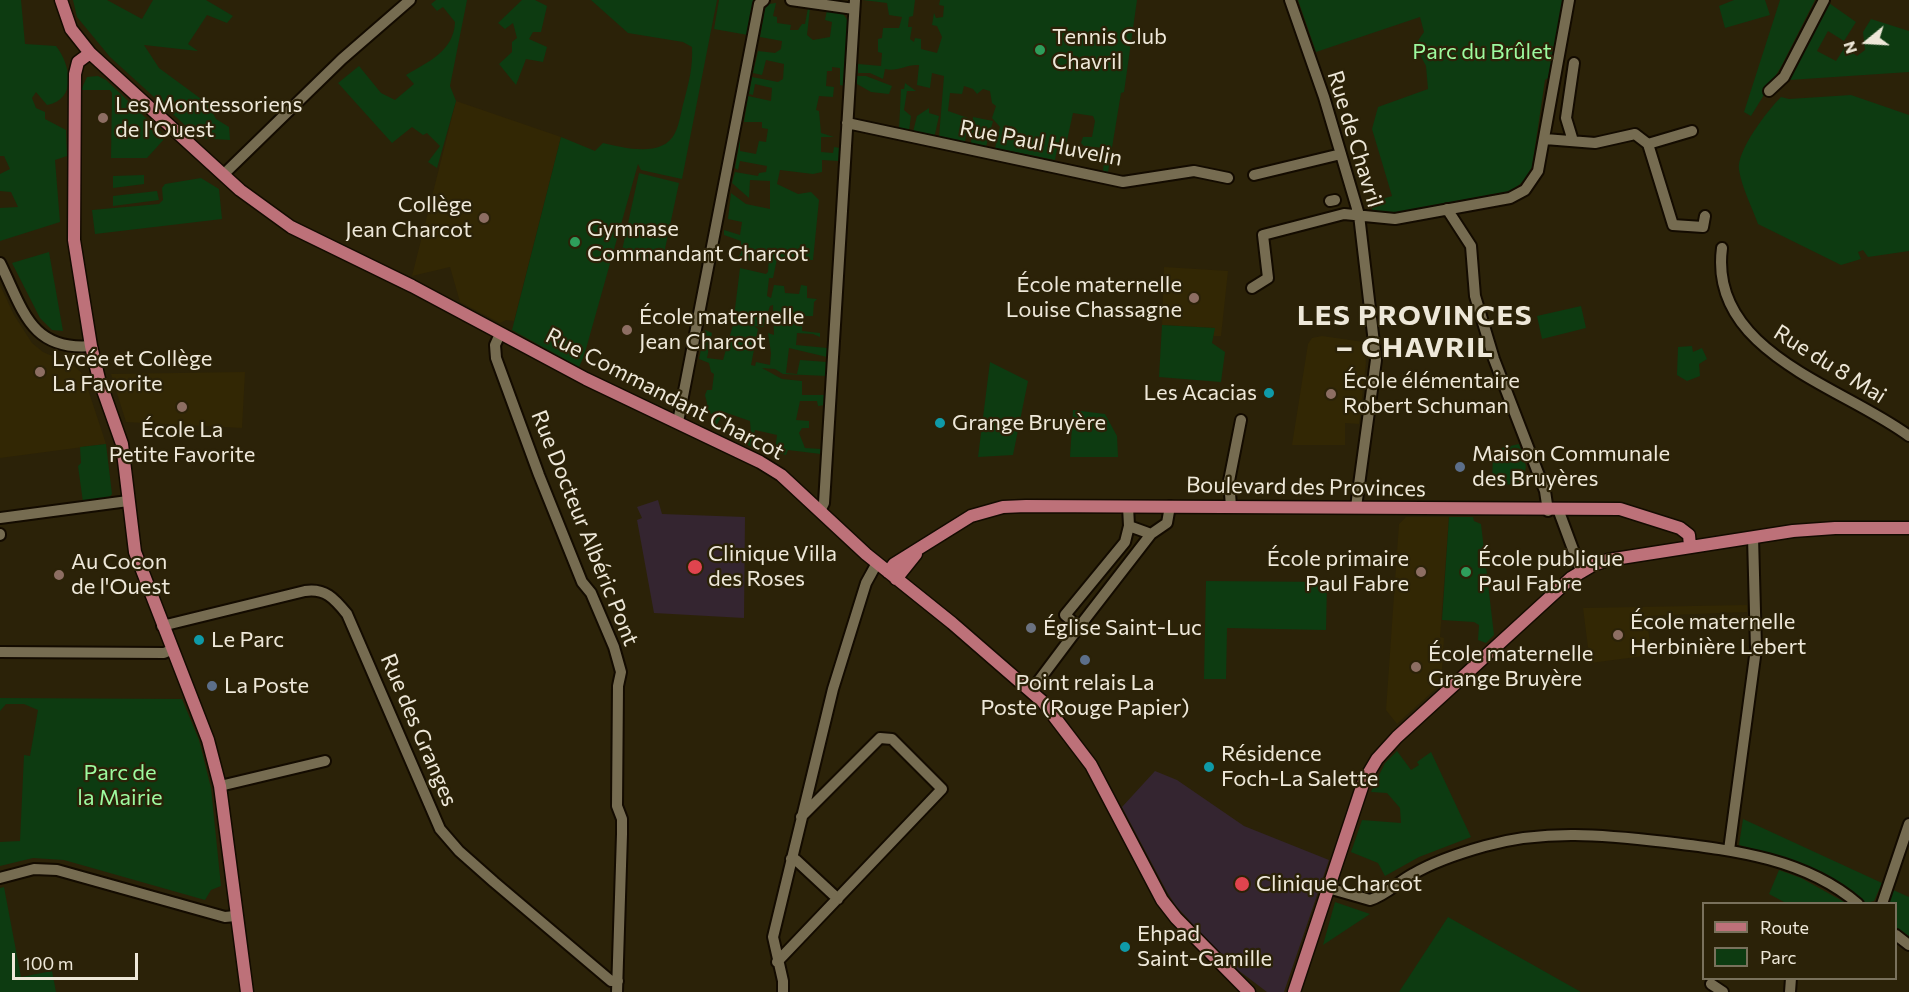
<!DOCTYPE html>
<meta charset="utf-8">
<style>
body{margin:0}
#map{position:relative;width:1909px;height:992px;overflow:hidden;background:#2b2208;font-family:Commissioner,sans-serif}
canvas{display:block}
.legend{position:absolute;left:1702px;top:902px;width:195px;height:78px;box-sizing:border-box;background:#2b2208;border:2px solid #79715c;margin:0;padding:8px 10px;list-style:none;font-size:18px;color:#eee8d9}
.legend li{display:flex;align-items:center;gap:12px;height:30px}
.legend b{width:30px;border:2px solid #79715c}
.north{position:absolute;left:1837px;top:12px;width:60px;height:60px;-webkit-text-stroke:4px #2b2208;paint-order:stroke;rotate:252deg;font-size:16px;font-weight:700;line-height:24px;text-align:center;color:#eee8d9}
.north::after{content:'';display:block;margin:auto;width:21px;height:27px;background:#eee8d9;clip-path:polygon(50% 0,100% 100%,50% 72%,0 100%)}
.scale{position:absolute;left:12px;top:953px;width:126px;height:27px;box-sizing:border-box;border:3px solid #eee8d9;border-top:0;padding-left:8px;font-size:18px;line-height:21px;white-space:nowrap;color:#eee8d9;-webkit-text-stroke:4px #2b2208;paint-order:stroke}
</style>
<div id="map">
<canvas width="1909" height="992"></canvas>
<ul class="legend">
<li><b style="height:8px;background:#bd7179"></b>Route</li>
<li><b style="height:16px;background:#0d3b11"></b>Parc</li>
</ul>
<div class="north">N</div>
<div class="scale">100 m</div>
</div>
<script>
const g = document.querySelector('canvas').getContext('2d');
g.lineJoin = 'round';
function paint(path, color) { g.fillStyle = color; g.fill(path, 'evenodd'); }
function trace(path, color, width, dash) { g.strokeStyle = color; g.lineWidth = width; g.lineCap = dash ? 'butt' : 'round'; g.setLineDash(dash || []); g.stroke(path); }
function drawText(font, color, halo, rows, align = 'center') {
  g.font = font + ' Commissioner,sans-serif'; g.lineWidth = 4.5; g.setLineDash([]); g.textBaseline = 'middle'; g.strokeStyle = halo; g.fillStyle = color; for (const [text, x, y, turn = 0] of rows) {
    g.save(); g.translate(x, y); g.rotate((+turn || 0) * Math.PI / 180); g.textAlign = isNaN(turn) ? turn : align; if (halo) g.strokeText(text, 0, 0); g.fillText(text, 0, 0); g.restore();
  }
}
paint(new Path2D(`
 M456 101 561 137 514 321 506 320 500 323 460 302 450 267 412 276Z
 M1164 267 1228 271 1221 336H1214V328L1162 325Z
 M0 285 14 315 32 343 43 352 73 365 83 374 106 444 0 458Z
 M1322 336 1364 342 1366 363 1359 424 1345 423V445H1292L1308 344 1312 338Z
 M245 372 242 428 126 422 111 374Z
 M1406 517H1449L1440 637 1444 638 1441 684 1397 724 1386 710 1399 524Z
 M1747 605V612L1646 616 1652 655 1590 663 1583 608Z`), '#322704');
paint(new Path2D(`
 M658 500 662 514 745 517 744 618 654 613 637 520 642 518 637 507Z
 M1155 771 1177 780 1244 826 1329 860 1284 992H1267L1230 964 1176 906 1167 892 1122 807Z`), '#342530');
paint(new Path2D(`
 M0 0H21L25 44 56 46C71 65 77 100 47 105L36 92 32 98 36 108 45 112V119L66 130 67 156 55 160 60 222 0 241V208L18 207 11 192 0 191V174L10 169 4 156H0Z
 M73 0H107L142 19 153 0H206L233 16 227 23 207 15 188 44 198 51 144 45 159 68 208 104 216 119 229 127 230 140 199 138 110 57 77 17Z
 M436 0H467L450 86 456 101 437 168 428 162 440 146 427 133 423 135 412 127 392 143 338 83 359 66 381 93 395 100 414 84 406 75C428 62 454 51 455 22L443 7 437 11 431 4Z
 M522 0H535L547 6 541 32H533L529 39 547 47 543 62 526 59 516 85 499 64 512 52V42L517 38 513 23 505 29 498 23Z
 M591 0H717L682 179 641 170 638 164 584 356 579 367 512 330 561 137 595 151 603 143C624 148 663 158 675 133 680 123 681 111 684 101 689 82 693 67 692 47L683 42 628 33Z
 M719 0H755L748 35 714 29Z
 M863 0H915L913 16 909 17 908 27H912L910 39 914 42 915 38 921 39V49L937 53 942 37 937 26 932 25 934 13 936 18 943 17 944 6 939 5 940 0H1137L1124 92 1121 93 1108 172 1103 171 1105 148 1084 146 1081 143 1083 137H1092L1095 121 1093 116 1073 113 1066 145 1058 144 1055 160 995 148 1000 127 992 118 996 106 992 103 990 91 983 89 977 94 973 89 964 86 962 94 950 93 948 111 968 118 965 142 939 137 944 76 932 73 930 88 917 85 919 65C906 64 898 72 885 69L883 79 870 73H858V64L881 66 882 53 878 52V39L882 38 883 28H899L902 17 889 15 887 3Z
 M1298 0H1564L1548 78 1545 80 1532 167 1524 181 1511 191 1393 213 1375 212 1367 204 1392 196 1372 129 1378 107 1428 89 1426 66 1415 45 1424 32 1420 17 1316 52Z
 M1734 0H1765L1770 15 1725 28 1719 6Z
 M1780 0H1815L1781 67 1751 116 1744 112Z
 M776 3 773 16 777 17V23L791 25 790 30H798L802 24H805L808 8H810L807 35 813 40 830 37 832 22 825 20 827 10 842 12 848 21 844 86 840 85V68L832 67V71H827L826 86 834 87 833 97 819 96 816 110 819 111 821 133 834 137H821V152L833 153 834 147 840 148 839 161 822 160V172L813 174 780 170 777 184 798 194 811 192 819 200 813 260 777 259 773 278H769L767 296 771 298 774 285 784 286 785 293 799 294 801 285 807 286V298L817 299 814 302 813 316H802V331L820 333V337L813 334 797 333 796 345 827 348V357L789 348 786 373 797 374 800 360 827 362V376L783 374 775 369 762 368 782 379 802 381V395H824L825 405 818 406 817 401H800L796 420 809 421V428H802L799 433 805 448 821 449V454L788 450 786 455 775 452 777 435 755 430 752 447 740 442 742 432 751 434 750 421 724 412 715 428 713 425 714 415 705 411 707 403 705 395 707 390H712L714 374 711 372 709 363 699 359 705 330 712 333 707 358 723 360 733 325 740 268 766 274 768 272 769 257 752 254 751 261 743 259 740 263H735L741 253V241L724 235V230L740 235 742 222 728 219 731 193 746 204 770 209V181L750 180 749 198 732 183 735 172 758 176 759 173 766 172 767 166 740 161 738 170 735 168 740 139V151L756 154 759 141 766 142 768 129 762 128V122H744L748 96 771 101 772 88 755 84 753 95 749 94 752 77 778 82 783 79 784 64 766 60 762 75 753 73 758 51 775 53 781 49 782 41 760 37 765 8 769 4ZM773 305 774 335 768 333 771 353 770 365 756 362 755 366 751 365 758 329 754 326 763 327 770 306Z
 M1829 3 1856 22 1844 41 1828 31 1817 51 1836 61 1845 47 1857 56 1865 50 1863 32 1871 19 1909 31V72L1789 80Z
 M98 76 106 80 166 137 147 158H111L112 93 110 90H81L87 77Z
 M857 76H866L892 86 889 94 871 92 857 84Z
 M905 83 916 91H907L904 110 911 116 909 131 899 130 901 89H904Z
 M1851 95 1909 115V251L1868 257 1863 250 1858 252 1861 259 1841 265 1758 224C1752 207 1742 188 1739 170 1736 151 1768 110 1781 97L1789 99Z
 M929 108V113L939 116 935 134 934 136 913 132 917 116Z
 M973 117 993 121 986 147 971 143Z
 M639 173 679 183 662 263 621 255Z
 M144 175V184L113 188V176Z
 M201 178 219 189 222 219 95 234 92 210 159 204 163 200 162 188 165 184Z
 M157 191 159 200 113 206V196Z
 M49 252 63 331 52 330 40 318 12 263Z
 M1581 306 1586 328 1542 339 1537 316Z
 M1162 325 1215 328 1212 343 1225 352 1221 382 1159 377Z
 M1692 346 1693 352 1702 348 1707 359 1699 364 1700 376 1687 381 1677 375 1678 347Z
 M990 362 1028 381 1013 455 978 457Z
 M1073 410 1105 414 1117 436 1118 457H1070Z
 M106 444 112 494 108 499 83 502 78 466 81 463 80 447Z
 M1519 444 1526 466 1523 483 1492 486 1493 450Z
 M1449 517H1473L1474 521 1481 524 1494 635 1486 643 1478 640 1479 625 1474 622 1442 620Z
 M1206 581 1327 582 1326 630 1227 628 1226 679H1204Z
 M0 698 182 699 199 740 211 788 221 886 211 890 205 900 64 860 33 858 0 866V842L20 841 24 755 30 756 38 710 24 704H6L0 711Z
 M1397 751 1411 770 1419 765 1417 762 1431 752 1471 837 1419 857 1385 876 1378 863 1351 852 1362 820 1401 823 1400 808 1387 793 1371 792 1385 763Z
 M1743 819 1882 883 1874 901 1866 903 1831 878 1783 858 1739 845Z
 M1779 870 1801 878 1846 903H1786L1769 894Z
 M4 887 21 977 52 971 56 992H0V888Z
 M1891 889 1909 897V937L1896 927V904H1887Z
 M1335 902 1370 914 1323 945Z
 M1448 917 1581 992H1399Z`), '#0d3b11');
const minor = new Path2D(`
 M791 0 854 9
 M1290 0 1324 97 1359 215 1376 360 1356 507
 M1769 91 1784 77 1824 0
 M847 123 1123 182 1194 171 1228 178
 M1545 139 1595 143 1635 134 1648 144 1673 225 1703 227 1705 216
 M1573 141 1566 118 1574 63
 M1648 144 1692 131
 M224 174 342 59 410 0
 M1254 175 1341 154
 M1330 201 1335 200
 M1447 209 1471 246 1475 296 1494 359 1545 491 1548 511
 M1722 248C1708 353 1844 387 1909 436
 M0 263C23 309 30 351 91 346
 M1252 288 1268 278 1263 235 1344 214 1395 219 1510 198 1525 190 1538 171 1569 0
 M500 334 495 345 496 358 539 475 582 582 591 593 614 647 621 672 618 686 617 806 622 819V834L617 992
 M678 422 759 4 764 0
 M1128 506 1129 526 1151 534 1167 523 1170 506
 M1231 506 1229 481 1241 420
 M821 509 824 503 855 0
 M1558 509 1581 571
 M0 518 128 501
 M1129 526 1125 542 1065 615 1079 627 1151 534
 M0 534V535
 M162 626 305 591C325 588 334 598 347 614L440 829 459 851 494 882 611 981H618
 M0 652 164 653 171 650
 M1031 691 1079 627
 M220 786 325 761
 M1729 850 1756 649 1753 537
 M791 859 796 860 838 899
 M0 878 34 869 57 870 225 917 235 916
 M1328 888 1370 900C1386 895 1398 882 1413 874 1435 861 1460 853 1485 846 1545 829 1604 835 1666 842 1732 850 1805 858 1858 904
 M1882 904 1909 824
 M1896 935 1909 945
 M777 962 942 789 892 739 880 738 801 817
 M1711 984 1723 992
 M783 992V981L773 937 833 689 866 583 877 563
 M1790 992 1791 978`);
const major = new Path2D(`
 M61 0 71 29 90 53 240 190 291 227 412 286 586 379 760 462 781 475 866 554 952 623 1043 702 1091 765 1162 900 1176 918 1249 992
 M90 53 78 62 75 74 74 240 91 346 99 379 122 444 135 552 208 740 220 786 247 992
 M888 572 894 564 971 516 1003 507 1026 506 1620 509 1680 528 1689 535 1690 546
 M896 579 916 554
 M1294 992 1364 781 1377 759 1397 737 1571 578 1593 565 1608 560 1793 531 1835 528H1909`);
trace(minor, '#130b00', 14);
trace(major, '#130b00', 15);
trace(minor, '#766c51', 10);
trace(major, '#bd7179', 12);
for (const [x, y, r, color] of [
 [1040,50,6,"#2e9e5b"],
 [103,118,6,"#8d6e63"],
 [484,218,6,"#8d6e63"],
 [575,242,6,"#2e9e5b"],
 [1194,298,6,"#8d6e63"],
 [627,330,6,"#8d6e63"],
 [40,372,6,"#8d6e63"],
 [1269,393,6,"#0f9aa8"],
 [1331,394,6,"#8d6e63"],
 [182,407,6,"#8d6e63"],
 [940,423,6,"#0f9aa8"],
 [1460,467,6,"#5c6f8a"],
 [695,567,8,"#e0444e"],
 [1421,572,6,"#8d6e63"],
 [1466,572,6,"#2e9e5b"],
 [59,575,6,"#8d6e63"],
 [1031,628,6,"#6b7280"],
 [1618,635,6,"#8d6e63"],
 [199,640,6,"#0f9aa8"],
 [1085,660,6,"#5c6f8a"],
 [1416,667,6,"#8d6e63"],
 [212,686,6,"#5c6f8a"],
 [1209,767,6,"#0f9aa8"],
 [1242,884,8,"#e0444e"],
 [1125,947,6,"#0f9aa8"]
]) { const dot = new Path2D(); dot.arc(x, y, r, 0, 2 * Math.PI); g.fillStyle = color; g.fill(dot); trace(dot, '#2b2208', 2); }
drawText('22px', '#eee8d9', '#2b2208', [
 ["Tennis Club",1052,37],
 ["Chavril",1052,62],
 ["Les Montessoriens",115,105],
 ["de l'Ouest",115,130],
 ["Collège",472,205,"right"],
 ["Jean Charcot",472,230,"right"],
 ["Gymnase",587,229],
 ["Commandant Charcot",587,254],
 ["École maternelle",1182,285,"right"],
 ["Louise Chassagne",1182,310,"right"],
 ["École maternelle",639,317],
 ["Jean Charcot",639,342],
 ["Lycée et Collège",52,359],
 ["La Favorite",52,384],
 ["École élémentaire",1343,381],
 ["Robert Schuman",1343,406],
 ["Les Acacias",1257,393,"right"],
 ["Grange Bruyère",952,423],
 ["École La",182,430,"center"],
 ["Petite Favorite",182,455,"center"],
 ["Maison Communale",1472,454],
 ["des Bruyères",1472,479],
 ["Clinique Villa",708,554],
 ["des Roses",708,579],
 ["École primaire",1409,559,"right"],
 ["Paul Fabre",1409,584,"right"],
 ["École publique",1478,559],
 ["Paul Fabre",1478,584],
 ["Au Cocon",71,562],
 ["de l'Ouest",71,587],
 ["École maternelle",1630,622],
 ["Herbinière Lebert",1630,647],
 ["Église Saint-Luc",1043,628],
 ["Le Parc",211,640],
 ["École maternelle",1428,654],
 ["Grange Bruyère",1428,679],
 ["Point relais La",1085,683,"center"],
 ["Poste (Rouge Papier)",1085,708,"center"],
 ["La Poste",224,686],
 ["Résidence",1221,754],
 ["Foch-La Salette",1221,779],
 ["Clinique Charcot",1256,884],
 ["Ehpad",1137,934],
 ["Saint-Camille",1137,959]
], 'left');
drawText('22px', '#9dfa9f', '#2b2208', [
 ["Parc du Brûlet",1482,52],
 ["Parc de",120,773],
 ["la Mairie",120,798]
]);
drawText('22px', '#eee8d9', '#2b2208', [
 ["Rue de Chavril",1355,139,73],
 ["Rue Paul Huvelin",1041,143,11],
 ["Rue du 8 Mai",1830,364,32],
 ["Rue Commandant Charcot",665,394,27],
 ["Boulevard des Provinces",1306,487,1],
 ["Rue Docteur Albéric Pont",585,528,68],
 ["Rue des Granges",419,730,67]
]);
g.letterSpacing = '1.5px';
drawText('bold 28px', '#eee8d9', '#2b2208', [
 ["LES PROVINCES",1415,316],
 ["– CHAVRIL",1415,348]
]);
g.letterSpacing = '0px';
</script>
